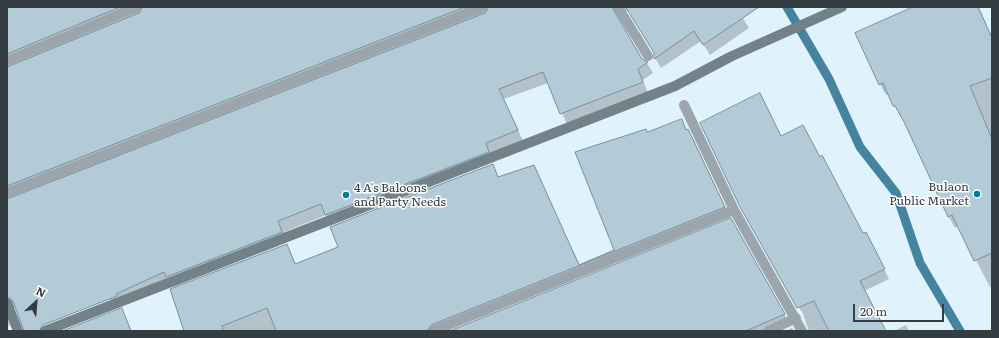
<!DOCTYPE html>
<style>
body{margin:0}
#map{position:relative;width:999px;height:338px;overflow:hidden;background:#e0f3fd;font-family:Literata,serif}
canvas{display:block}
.frame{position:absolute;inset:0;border:8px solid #333d42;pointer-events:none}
.north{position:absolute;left:16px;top:282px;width:40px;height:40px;-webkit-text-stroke:3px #fff;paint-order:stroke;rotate:26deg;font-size:11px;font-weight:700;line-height:16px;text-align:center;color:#333d42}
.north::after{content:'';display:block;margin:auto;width:14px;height:18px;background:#333d42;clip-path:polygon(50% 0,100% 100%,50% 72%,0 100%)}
.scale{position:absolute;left:853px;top:304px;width:91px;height:18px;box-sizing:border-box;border:2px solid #333d42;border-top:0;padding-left:5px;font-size:12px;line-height:14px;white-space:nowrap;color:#333d42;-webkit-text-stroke:3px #fff;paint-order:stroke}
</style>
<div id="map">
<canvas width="999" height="338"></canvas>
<div class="frame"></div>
<div class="north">N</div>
<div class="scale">20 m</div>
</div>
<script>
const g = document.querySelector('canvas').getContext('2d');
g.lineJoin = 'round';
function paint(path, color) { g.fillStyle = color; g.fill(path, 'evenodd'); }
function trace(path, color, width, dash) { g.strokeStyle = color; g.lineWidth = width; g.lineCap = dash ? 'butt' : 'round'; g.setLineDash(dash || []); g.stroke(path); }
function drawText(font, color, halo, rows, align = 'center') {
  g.font = font + ' Literata,serif'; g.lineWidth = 3; g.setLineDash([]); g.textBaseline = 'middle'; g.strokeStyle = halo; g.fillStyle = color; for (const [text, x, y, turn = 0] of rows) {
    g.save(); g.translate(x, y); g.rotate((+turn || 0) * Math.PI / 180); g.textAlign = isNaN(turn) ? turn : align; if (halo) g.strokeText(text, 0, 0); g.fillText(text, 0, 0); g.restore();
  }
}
paint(new Path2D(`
 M7 7H736L749 28 710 55 701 41 661 68 655 58V53L631 14 628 11 621 12 618 15V21L642 60 647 63 653 73 643 80 648 93 567 124 548 83 504 99 523 141 491 154 494 162 332 225 326 215 284 232 288 242 173 287 170 283 114 307 108 297 17 308 11 307 7 312ZM20 62 21 63 7 69 10 65ZM51 182 52 184 8 201 11 197Z
 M929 7H979L990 33 992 32V286L990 287 958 226 955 228 949 217 902 117 889 94 886 95 880 84Z
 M681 121 694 140 730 217 446 331H186L287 245 296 264 339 248 492 165 499 178 533 167 580 265 615 250 647 133Z
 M781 137 820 158 863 234 871 243 889 279 864 291 885 331H809L803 314 741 207Z
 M731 219 791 326 780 331H453Z
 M122 311 132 331H77Z
 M7 317 10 325 7 326Z
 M906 325 909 331H894Z
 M792 328 794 331H786Z`), '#0003');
trace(new Path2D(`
 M787 7 829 79 860 147 896 193 920 263 960 331`), '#45849f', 9);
const building = new Path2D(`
 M7 7H120L7 54Z
 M143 7H465L7 186V67L139 13Z
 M489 7H612L642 59 648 62 638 69 643 82 560 114 543 72 499 89 518 130 486 143 489 152 325 215 321 204 278 221 282 232 166 277 164 272 116 294 117 296 43 325 39 331H24L13 301 7 296V199L485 13Z
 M626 7H759L703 45 694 31 654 59V53Z
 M913 7H978L992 38V78L970 86 992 139V253L974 261 952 215 948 217 904 122 895 106H893L883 83 879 85 855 33Z
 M760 93 781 136 803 125 820 157 822 155 863 233 866 232 885 269 860 281 886 331H829L814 301 797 308 740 207 700 123Z
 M682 119 686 130 688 129 725 207 431 325 427 331H276L267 308 222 326 223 331H184L170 289 287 244 295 264 338 247 330 227 493 164 498 177 534 165 579 265 614 250 575 152 646 129 647 132Z
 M731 218 785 314 746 331H450Z
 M122 308 131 331H63Z`);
paint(building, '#b3cbd7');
trace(building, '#79909b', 1);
trace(new Path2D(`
 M618 7 648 56
 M7 61 137 7
 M684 105 734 210 802 331
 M7 193 483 7
 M433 331 734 210
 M768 331 796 318`), '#9ba5ab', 10);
trace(new Path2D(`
 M7 303 18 331
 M45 331 675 86 732 56 842 7`), '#738289', 10);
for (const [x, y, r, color] of [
 [977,194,4,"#007da3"],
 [346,195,4,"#007da3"]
]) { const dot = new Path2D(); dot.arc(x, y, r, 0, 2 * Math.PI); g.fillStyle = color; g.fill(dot); trace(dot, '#fff', 1.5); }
drawText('12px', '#333d42', '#fff', [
 ["Bulaon",969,187],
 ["Public Market",969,201],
 ["4 A's Baloons",354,188,"left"],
 ["and Party Needs",354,202,"left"]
], 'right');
</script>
